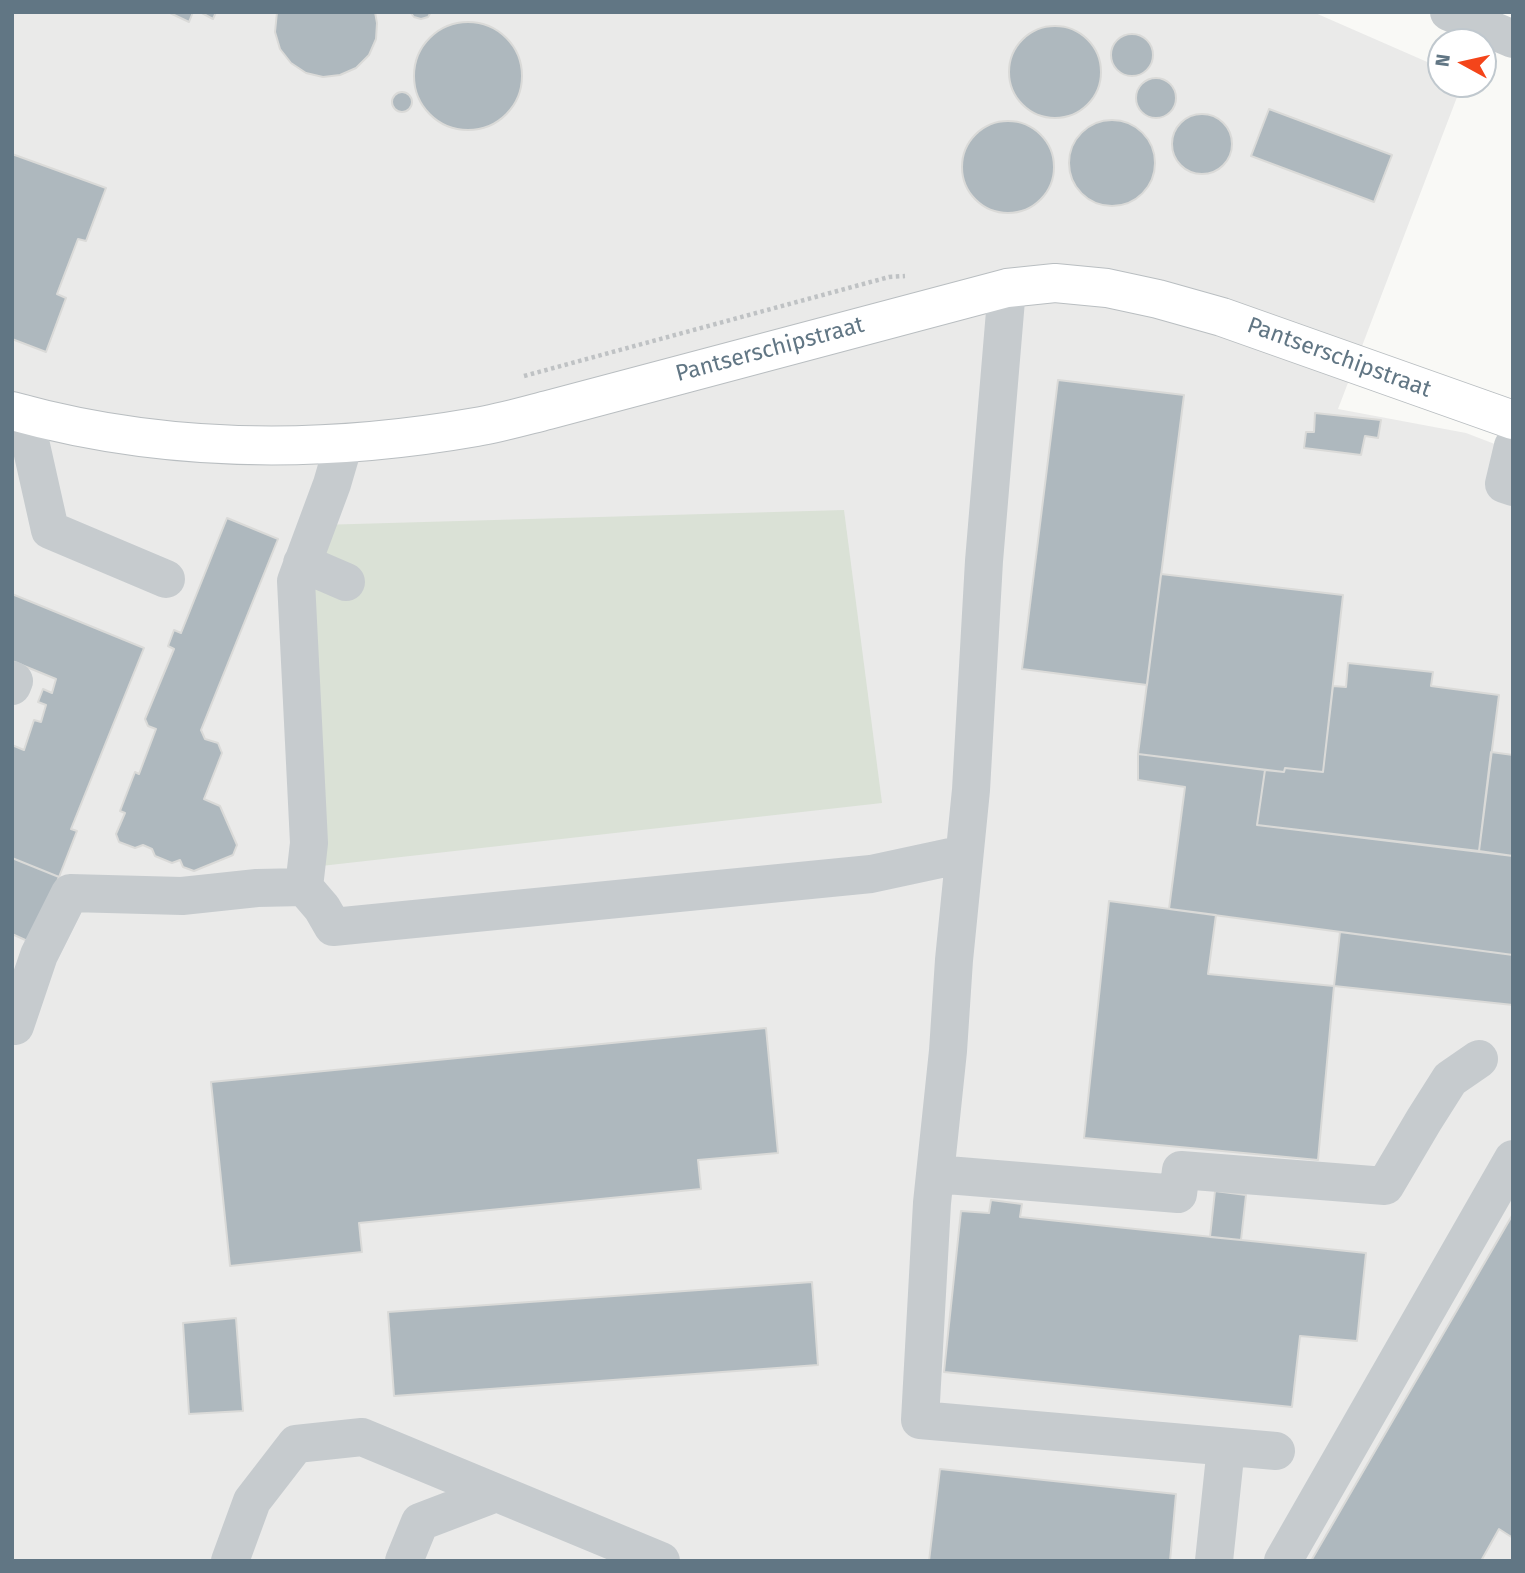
<!DOCTYPE html>
<style>
body{margin:0}
#map{position:relative;width:1525px;height:1573px;overflow:hidden;background:#f9f9f6;font-family:"Fira Sans",sans-serif}
canvas{display:block}
.frame{position:absolute;inset:0;border:14px solid #617684;pointer-events:none}
.north{position:absolute;left:1427px;top:28px;width:70px;height:70px;box-sizing:border-box;background:#fff;border:2px solid #c0c8ce;border-radius:50%;rotate:278deg;font-size:19px;font-weight:700;line-height:28px;text-align:center;color:#617684}
.north::after{content:'';display:block;margin:auto;width:24px;height:32px;background:#f4451a;clip-path:polygon(50% 0,100% 100%,50% 72%,0 100%)}
</style>
<div id="map">
<canvas width="1525" height="1573"></canvas>
<div class="frame"></div>
<div class="north">N</div>
</div>
<script>
const g = document.querySelector('canvas').getContext('2d');
g.lineJoin = 'round';
function paint(path, color) { g.fillStyle = color; g.fill(path, 'evenodd'); }
function trace(path, color, width, dash) { g.strokeStyle = color; g.lineWidth = width; g.lineCap = dash ? 'butt' : 'round'; g.setLineDash(dash || []); g.stroke(path); }
function drawText(font, color, halo, rows, align = 'center') {
  g.font = font + ' "Fira Sans",sans-serif'; g.lineWidth = 7; g.setLineDash([]); g.textBaseline = 'middle'; g.strokeStyle = halo; g.fillStyle = color; for (const [text, x, y, turn = 0] of rows) {
    g.save(); g.translate(x, y); g.rotate((+turn || 0) * Math.PI / 180); g.textAlign = isNaN(turn) ? turn : align; if (halo) g.strokeText(text, 0, 0); g.fillText(text, 0, 0); g.restore();
  }
}
paint(new Path2D(`
 M12 12H1313L1441 68V84H1462L1338 409 1466 433 1513 451V1561H12Z`), '#eaeae9');
paint(new Path2D(`
 M844 510 882 803 321 866 309 586 319 525Z`), '#dae1d6');
const building = new Path2D(`
 M168 12H193L189 22Z
 M200 12H216L213 19Z
 M277 12H375L377 23 376 39 369 55 356 68 340 75 323 77 306 73 291 63 280 49 275 32Z
 M410 12H431L428 17 421 19 414 17Z
 M414 76a54 54 0 1 1 108 0a54 54 0 1 1-108 0Z
 M1009 72a46 46 0 1 1 92 0a46 46 0 1 1-92 0Z
 M1111 55a21 21 0 1 1 42 0a21 21 0 1 1-42 0Z
 M1136 98a20 20 0 1 1 40 0a20 20 0 1 1-40 0Z
 M392 102a10 10 0 1 1 20 0a10 10 0 1 1-20 0Z
 M1269 109 1392 155 1374 202 1251 156Z
 M1172 144a30 30 0 1 1 60 0a30 30 0 1 1-60 0Z
 M1069 163a43 43 0 1 1 86 0a43 43 0 1 1-86 0Z
 M962 167a46 46 0 1 1 92 0a46 46 0 1 1-92 0Z
 M12 154 106 188 86 241 78 239 57 294 66 298 46 352 12 339Z
 M1058 380 1184 395 1147 685 1022 669Z
 M1315 413 1381 420 1378 438 1365 436 1361 455 1304 448 1306 432H1314Z
 M227 518 278 539 201 730 205 739 218 743 222 753 204 799 220 806 237 845 233 855 194 871 183 867 180 860 172 863 155 856 152 849 143 845 135 848 119 842 116 834 125 813 120 811 135 772 139 774 156 729 148 726 145 719 174 649 168 646 174 630 181 633Z
 M1161 574 1343 595 1323 772 1285 768 1284 772 1138 754Z
 M12 594 144 648 71 829 77 831 59 877 12 858V745L24 750 34 720 41 722 46 705 38 702 43 689 52 693 56 679 12 661Z
 M1348 663 1433 672 1431 686 1499 695 1479 851 1257 825 1265 770 1284 772 1285 768 1323 772 1333 686 1346 687Z
 M1491 752 1513 755V856L1479 851Z
 M1138 754 1265 770 1257 825 1513 856V955L1169 909 1185 787 1138 780Z
 M12 858 59 877 32 943 12 934Z
 M1109 901 1216 915 1208 974 1334 986 1318 1160 1084 1138Z
 M1340 932 1513 955V1005L1334 986Z
 M766 1028 778 1153 698 1160 701 1189 359 1223 362 1252 230 1266 211 1082Z
 M1215 1191 1246 1195 1241 1240 1210 1237Z
 M991 1200 1022 1204 1020 1217 1366 1253 1357 1341 1300 1336 1292 1407 944 1372 961 1211 989 1213Z
 M1513 1214V1538L1499 1529 1481 1561H1311Z
 M812 1282 818 1365 394 1396 388 1312Z
 M236 1318 243 1411 189 1414 183 1323Z
 M940 1469 1176 1494 1170 1561H929Z`);
paint(building, '#aeb8be');
trace(building, '#dadad8', 2);
const major = new Path2D(`
 M12 411C163 453 322 454 476 427 500 423 524 416 548 410L1007 288 1055 283 1107 288 1158 299 1222 317 1513 420`);
trace(major, '#b9bec1', 40);
trace(new Path2D(`
 M524 376 889 277 905 276`), '#bfc2c4', 4.5, [3.5, 3.5]);
trace(new Path2D(`
 M1449 12 1513 39
 M1007 288 984 561 971 790 954 960 948 1051 932 1203 920 1420 1276 1451
 M24 414 50 530 166 579
 M1513 446 1504 484 1513 487
 M302 563 346 582
 M12 680 14 681 12 686
 M304 887 322 908 333 927 871 874 964 854
 M15 1026 39 955 70 893 182 896 257 888 304 887 309 843 296 581 332 484 344 443
 M935 1174 1178 1194 1181 1170 1385 1186 1424 1120 1450 1079 1479 1059
 M230 1561 252 1501 296 1444 362 1437 661 1561
 M404 1561 420 1522 496 1493
 M1214 1561 1226 1447
 M1283 1561 1513 1159`), '#c6cbce', 38);
trace(major, '#fff', 38);
drawText('23px', '#617684', '#fff', [
 ["Pantserschipstraat",770,350,-15],
 ["Pantserschipstraat",1339,358,20]
]);
</script>
